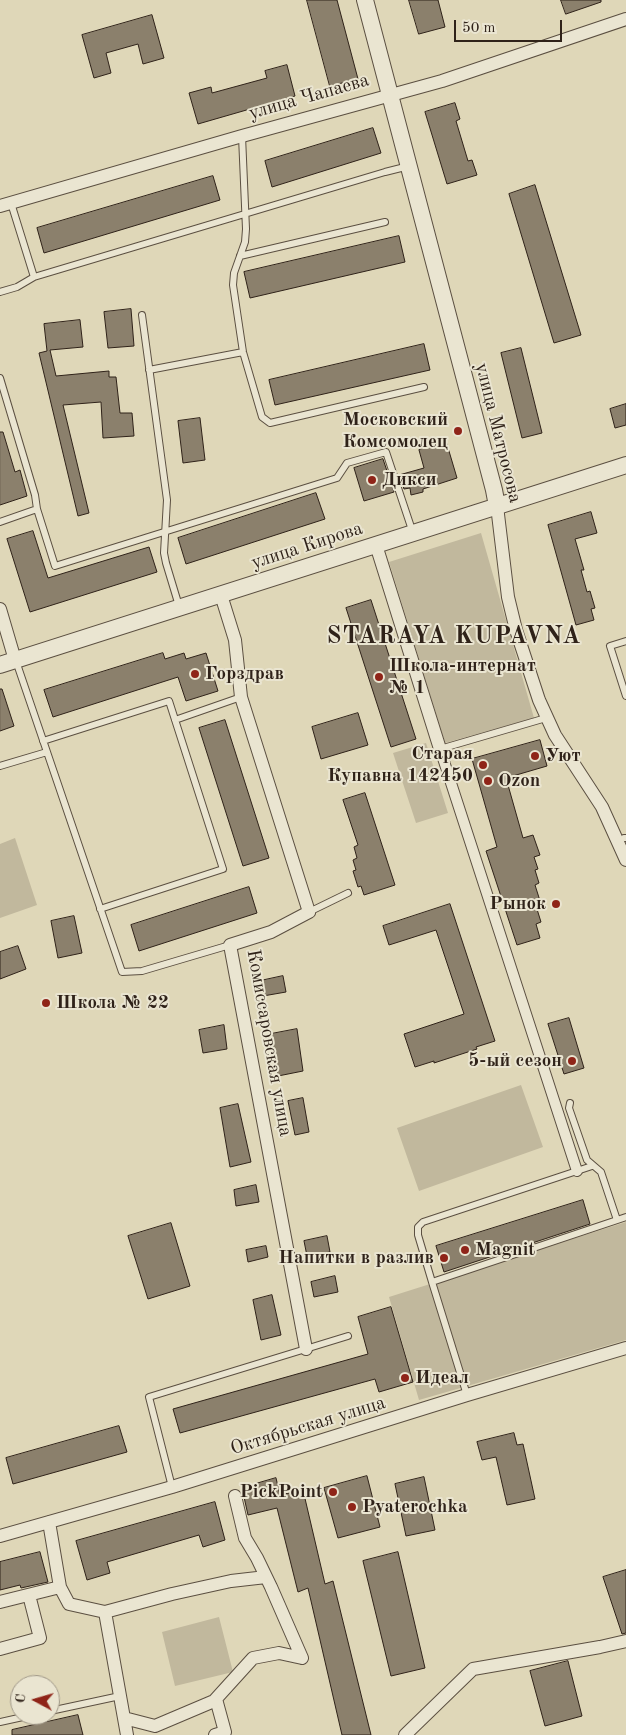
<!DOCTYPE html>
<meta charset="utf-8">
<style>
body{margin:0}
#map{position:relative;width:626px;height:1735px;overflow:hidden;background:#dfd7b8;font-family:"Old Standard TT",serif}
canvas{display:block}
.north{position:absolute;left:10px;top:1675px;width:50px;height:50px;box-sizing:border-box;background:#eae5d1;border:1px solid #9f9787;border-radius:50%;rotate:276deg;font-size:14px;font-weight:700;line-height:20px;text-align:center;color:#2f2219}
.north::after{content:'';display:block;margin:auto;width:18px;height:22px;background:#8f2418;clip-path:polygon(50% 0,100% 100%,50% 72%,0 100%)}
.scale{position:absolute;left:454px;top:20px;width:108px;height:22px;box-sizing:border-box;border:2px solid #2f2219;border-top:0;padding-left:6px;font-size:15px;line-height:18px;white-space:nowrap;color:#2f2219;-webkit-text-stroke:4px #eae5d1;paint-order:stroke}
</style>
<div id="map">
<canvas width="626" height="1735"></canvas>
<div class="north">С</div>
<div class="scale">50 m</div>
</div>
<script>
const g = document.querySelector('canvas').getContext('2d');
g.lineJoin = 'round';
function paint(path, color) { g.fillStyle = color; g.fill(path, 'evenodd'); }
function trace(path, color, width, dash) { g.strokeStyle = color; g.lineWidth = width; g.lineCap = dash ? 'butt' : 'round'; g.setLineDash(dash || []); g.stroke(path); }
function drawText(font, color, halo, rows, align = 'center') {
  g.font = font + ' "Old Standard TT",serif'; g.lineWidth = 4; g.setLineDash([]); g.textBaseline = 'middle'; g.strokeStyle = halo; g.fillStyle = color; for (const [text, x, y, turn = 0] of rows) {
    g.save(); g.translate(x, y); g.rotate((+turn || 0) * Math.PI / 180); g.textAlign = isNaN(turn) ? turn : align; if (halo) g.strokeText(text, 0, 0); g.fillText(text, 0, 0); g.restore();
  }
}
paint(new Path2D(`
 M481 533 534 718 445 743 389 562Z
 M426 743 448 813 416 823 393 753Z
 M15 838 37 905 0 918V844Z
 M521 1085 543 1147 419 1191 397 1128Z
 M626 1222V1340L419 1400 389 1297Z
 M219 1617 233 1672 175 1686 162 1632Z`), '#c1b89d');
const building = new Path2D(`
 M307 0H337L358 79 330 86Z
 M409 0H438L445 27 419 34Z
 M561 0H601V2L566 14Z
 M152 15 164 58 143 64 138 44 106 53 111 73 94 78 82 35Z
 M287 65 295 96 198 124 189 93 211 87 212 93 267 78 265 71Z
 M455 103 460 119 456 121 468 161 472 160 477 175 447 184 425 112Z
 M373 128 381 153 272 187 265 161Z
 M213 176 220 200 44 253 37 228Z
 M535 185 581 335 554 343 509 194Z
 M399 236 405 262 250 298 244 272Z
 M131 309 134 346 108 348 104 312Z
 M80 320 83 347 50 350 56 376 109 371V377H116L120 413H132L134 436 103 438 101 402 63 405 89 513 78 516 39 353 47 351 44 324Z
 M424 344 430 370 275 405 269 380Z
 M521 348 542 433 522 438 501 353Z
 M626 404V425L615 428 610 409Z
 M200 418 205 460 183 463 178 421Z
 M0 432H3L15 472 20 470 27 496 0 505Z
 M446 441 457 478 423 489V492L411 495 410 488 404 489 399 475 424 468 419 450Z
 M383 459 394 492 364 501 354 468Z
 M316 493 325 519 186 564 178 538Z
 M591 512 597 533 575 539 584 570H581L587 592 590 591 595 608 591 609 594 620 576 625 548 525Z
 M33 531 48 578 149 547 157 572 30 612 7 539Z
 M371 600 416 739 391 747 346 608Z
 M163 653 165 659 184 653 186 659 206 653 218 691 186 701 178 677 53 717 44 690Z
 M0 689H2L14 726 0 731Z
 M358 713 368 745 321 759 312 727Z
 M225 720 269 858 243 866 199 728Z
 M540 740 547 766 506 778 523 838 533 835 540 855 534 857 538 869 535 870 539 883 535 885 541 904 536 906 541 922 536 924 540 938 517 945 486 851 497 847 472 759Z
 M365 793 395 885 364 895 361 886 358 887 353 871 356 870 353 860 357 858 354 847 358 845 343 800Z
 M249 887 257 913 139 951 131 925Z
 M450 904 495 1041 476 1047 477 1049 434 1063V1061L415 1067 404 1034 464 1014 436 930 389 945 383 926Z
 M74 916 82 953 58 958 51 921Z
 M18 946 26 969 0 979V952Z
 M283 976 286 992 263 996 260 981Z
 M569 1018 584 1068 564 1074 548 1024Z
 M224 1025 227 1049 203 1053 199 1030Z
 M297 1029 303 1071 278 1076 271 1034Z
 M303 1098 309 1132 295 1135 288 1101Z
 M238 1104 251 1162 230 1167 220 1108Z
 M256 1185 259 1202 236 1206 234 1190Z
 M583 1200 590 1224 444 1272 436 1246Z
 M171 1223 190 1286 148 1299 128 1236Z
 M327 1236 330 1252 307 1256 304 1241Z
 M266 1246 268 1257 248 1262 246 1250Z
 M335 1276 338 1292 314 1297 311 1282Z
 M272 1295 281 1335 261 1340 253 1300Z
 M391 1307 413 1382 379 1392 375 1379 180 1433 173 1409 368 1354 358 1317Z
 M119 1426 127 1452 13 1484 6 1458Z
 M514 1433 517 1445 523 1444 535 1499 507 1505 496 1457 482 1460 477 1442Z
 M367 1476 380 1527 338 1538 324 1488Z
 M424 1477 435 1530 406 1536 395 1484Z
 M276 1478 280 1495 303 1490 325 1584 333 1581 371 1735H342L308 1588 298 1592 277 1508 248 1515 242 1488Z
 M215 1502 225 1540 203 1547 199 1535 107 1562 110 1573 87 1580 76 1541Z
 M40 1552 48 1582 21 1588 20 1585 0 1590V1562Z
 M398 1552 425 1668 391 1676 363 1561Z
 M626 1570V1633L622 1634 603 1577Z
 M568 1661 582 1716 545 1726 530 1671Z
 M78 1715 83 1735H12V1730Z`);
paint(building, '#8b806c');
trace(building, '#2f2219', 1);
const service = new Path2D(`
 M242 136 246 229 245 242 234 273 233 285 243 352 262 417 270 423 424 387
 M11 203 34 277
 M240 256 385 222
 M0 292 17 287 34 277 385 172 409 166
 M142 315 167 500 164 553 166 563 179 606
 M149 370 243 352
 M0 378 35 495 37 509 55 566 337 478 347 463 386 452 413 533
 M0 522 37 509
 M626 641 610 646 626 696
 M16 661 122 972 142 971 230 945
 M175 720 241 697
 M43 741 169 701 223 869 100 909
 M440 749 546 718
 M0 766 47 752
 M624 838H626
 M309 912 348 893
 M570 1103 569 1108 587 1160 601 1172 617 1220
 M432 1282 418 1235V1227L423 1222 592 1166
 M467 1395 432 1282 626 1217
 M172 1487 149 1397 348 1336
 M50 1711 120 1696
 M0 1722 32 1715`);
const pedestrian = new Path2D(`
 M440 749 577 1171`);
const minor = new Path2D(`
 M0 206 242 136 442 81 626 19
 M497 506 508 597 516 630 539 700 555 735 602 807 626 860
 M376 545 440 749
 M221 595 235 640 241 697 309 912 271 932 230 945 306 1349
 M0 609 15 660
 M235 1496 245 1538 257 1558 271 1587 302 1658
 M0 1536 172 1487 467 1395 626 1348
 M60 1587 69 1604 105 1612 127 1735
 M0 1602 60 1587 49 1522
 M105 1612 172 1594 231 1581 266 1577
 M0 1649 40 1638 29 1595
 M124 1718 155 1726 214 1701 253 1658 279 1653 302 1658
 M215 1735 225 1732 216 1699
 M405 1735 473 1669 600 1647 626 1641`);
const tertiary = new Path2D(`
 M365 0 494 490 497 506
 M0 665 626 465`);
trace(service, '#5b4f41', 8);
trace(pedestrian, '#5b4f41', 12);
trace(minor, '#5b4f41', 14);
trace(tertiary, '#5b4f41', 18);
trace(service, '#eae5d1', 6);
trace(pedestrian, '#eae5d1', 10);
trace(minor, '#eae5d1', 12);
trace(tertiary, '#eae5d1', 16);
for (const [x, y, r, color] of [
 [458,431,5,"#8f2418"],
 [372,480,5,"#8f2418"],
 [195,674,5,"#8f2418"],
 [379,677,5,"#8f2418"],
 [535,756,5,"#8f2418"],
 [483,765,5,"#8f2418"],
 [488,781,5,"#8f2418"],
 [556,904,5,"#8f2418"],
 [46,1003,5,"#8f2418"],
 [572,1061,5,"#8f2418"],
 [465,1250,5,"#8f2418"],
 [444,1258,5,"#8f2418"],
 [405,1378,5,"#8f2418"],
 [333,1492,5,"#8f2418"],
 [352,1507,5,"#8f2418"]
]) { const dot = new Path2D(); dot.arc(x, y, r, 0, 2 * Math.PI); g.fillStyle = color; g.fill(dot); trace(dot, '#eae5d1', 2); }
drawText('19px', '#2f2219', '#eae5d1', [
 ["улица Чапаева",309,97,-16],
 ["улица Матросова",498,433,76],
 ["улица Кирова",307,546,-18],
 ["Комиссаровская улица",269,1043,80],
 ["Октябрьская улица",308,1426,-17]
]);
drawText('bold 19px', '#2f2219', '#eae5d1', [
 ["Московский",448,420,"right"],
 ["Комсомолец",448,442,"right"],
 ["Дикси",382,480],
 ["Школа-интернат",389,666],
 ["№ 1",389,688],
 ["Горздрав",205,674],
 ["Старая",473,754,"right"],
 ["Купавна 142450",473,776,"right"],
 ["Уют",545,756],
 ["Ozon",498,781],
 ["Рынок",546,904,"right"],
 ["Школа № 22",56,1003],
 ["5-ый сезон",562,1061,"right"],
 ["Magnit",475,1250],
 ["Напитки в разлив",434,1258,"right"],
 ["Идеал",415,1378],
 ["PickPoint",323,1492,"right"],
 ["Pyaterochka",362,1507]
], 'left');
g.letterSpacing = '1px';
drawText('bold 24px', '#2f2219', '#eae5d1', [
 ["STARAYA KUPAVNA",454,637]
]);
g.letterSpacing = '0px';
</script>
